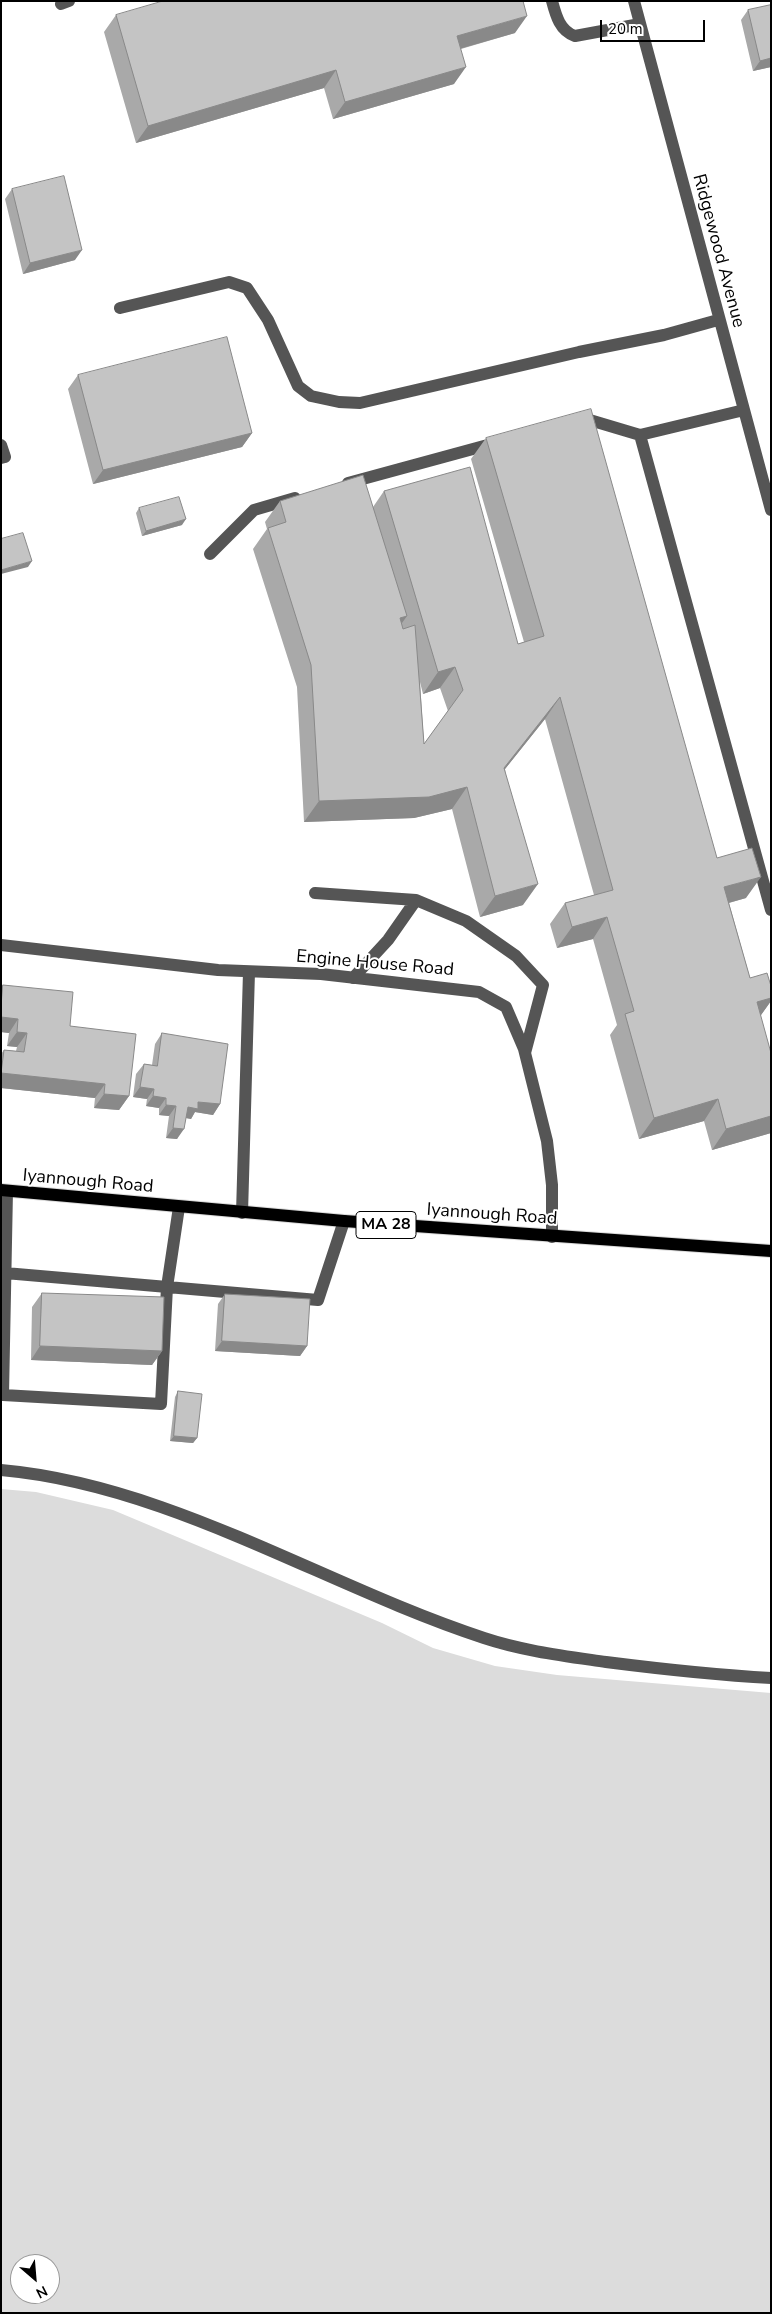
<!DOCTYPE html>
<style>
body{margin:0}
#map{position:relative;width:772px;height:2314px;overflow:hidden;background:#fff;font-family:"Nunito Sans",sans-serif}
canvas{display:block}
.frame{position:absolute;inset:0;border:2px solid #000;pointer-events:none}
.north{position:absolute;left:10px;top:2254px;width:50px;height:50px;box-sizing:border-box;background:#fff;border:1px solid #999;border-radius:50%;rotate:153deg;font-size:14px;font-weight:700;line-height:20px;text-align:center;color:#000}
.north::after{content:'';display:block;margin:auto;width:18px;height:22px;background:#000;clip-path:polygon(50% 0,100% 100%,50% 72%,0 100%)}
.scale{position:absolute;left:600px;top:20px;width:105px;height:22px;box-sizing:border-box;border:2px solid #000;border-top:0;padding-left:6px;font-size:15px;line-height:18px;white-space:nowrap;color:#000;-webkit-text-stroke:4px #fff;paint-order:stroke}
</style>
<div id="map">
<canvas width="772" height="2314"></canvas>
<div class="frame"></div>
<div class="north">N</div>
<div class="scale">20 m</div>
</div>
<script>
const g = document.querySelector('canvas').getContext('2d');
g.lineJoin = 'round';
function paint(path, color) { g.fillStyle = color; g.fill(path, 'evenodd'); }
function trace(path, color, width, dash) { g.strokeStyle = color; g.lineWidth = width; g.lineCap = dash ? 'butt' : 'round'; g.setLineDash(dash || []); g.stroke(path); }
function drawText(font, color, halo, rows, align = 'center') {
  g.font = font + ' "Nunito Sans",sans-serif'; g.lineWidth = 4; g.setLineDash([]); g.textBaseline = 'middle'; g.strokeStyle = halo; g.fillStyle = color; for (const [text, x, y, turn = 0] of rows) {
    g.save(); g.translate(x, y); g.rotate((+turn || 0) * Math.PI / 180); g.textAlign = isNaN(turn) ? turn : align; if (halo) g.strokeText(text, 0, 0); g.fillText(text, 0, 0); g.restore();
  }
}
paint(new Path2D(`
 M1 1489 36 1492 113 1510 382 1623 433 1648 495 1666 557 1675 771 1693V2313H1ZM20 2264H50V2294H20Z`), '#dcdcdc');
const major = new Path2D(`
 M1 1190 344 1221 771 1251`);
trace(major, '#dbdbdb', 14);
trace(new Path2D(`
 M552 1C556 16 560 31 575 36L640 24
 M634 1 771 510
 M61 4 69 1
 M120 308 229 282 247 288 268 320 298 386 311 396 339 402 360 403 579 352 664 335 718 320
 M580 419 583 418 640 435 744 410
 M640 435 771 910
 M1 445 5 457 1 458
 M348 483 495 443
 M210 554 254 510 295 498
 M315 893 416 900 466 921 516 956 543 985 525 1053
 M1 945 218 970 321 974 479 992 506 1007 524 1049 547 1141 552 1185V1237
 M353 978 388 940 416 900
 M7 1191 3 1395 161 1404 167 1287 179 1207
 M242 1213 249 972
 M5 1273 318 1300 344 1221
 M1 1470C170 1485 325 1586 484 1638 523 1651 565 1656 606 1662 661 1669 715 1675 771 1678`), '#555', 12);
trace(major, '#000', 12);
paint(new Path2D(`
 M771 5V67L753 71 741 20 748 10Z
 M116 15 515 33 461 49 454 84 333 119 324 88 136 143 104 32Z
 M12 189 75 260 23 274 5 199Z
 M78 375 252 433 242 447 93 484 68 389Z
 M486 438 717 858 746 898 729 903 750 978 771 986V1001L760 1016 771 1133 712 1150 704 1121 639 1139 610 1035 617 1025 593 939 557 948 550 924 565 903 594 895 545 719 505 769 523 905 480 917 452 809 414 818 304 822 297 687 253 549 267 529 265 522 280 501 373 507 384 491 518 644 524 642 471 459ZM420 682 423 694 440 688 448 711 424 744Z
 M139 508 182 525 142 536 136 513Z
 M3 985 70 1026 129 1096 119 1110 94 1108 95 1098 1 1088V1054L4 1050 16 1051 17 1047 7 1046 9 1033 1 1032V988Z
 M162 1033 220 1104 213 1115 195 1112 191 1119 186 1118 177 1139 166 1138 169 1116 159 1115V1108L146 1106 147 1099 133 1097 136 1074 144 1064 152 1065 155 1044Z
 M42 1293 162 1351 152 1365 31 1360 32 1307Z
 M225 1294 307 1346 300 1356 215 1351 218 1304Z
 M178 1391 197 1438 193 1443 170 1441 175 1397Z`), '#a9a9a9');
paint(new Path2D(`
 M527 16 515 33 445 53 457 36Z
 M771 58V67L753 71 760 61Z
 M466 67 454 84 333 119 345 102Z
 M336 70 324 88 136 143 148 126Z
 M82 250 75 260 23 274 30 263Z
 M252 433 242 447 93 484 103 470Z
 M186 519 182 525 142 536 146 531Z
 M32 561 28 567 1 574V570Z
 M407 616 392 637 400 618Z
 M455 667 440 688 423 694 438 672Z
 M560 697 545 719 489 789 504 768Z
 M467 787 452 809 414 818 304 822 319 801Z
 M761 877 746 898 710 908 724 887Z
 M538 884 523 905 480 917 495 896Z
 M607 917 593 939 557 948 572 927Z
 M771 998V1001L759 1018 757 1002Z
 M1 1017 18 1019 9 1033 1 1032Z
 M17 1032 27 1033 17 1047 7 1046Z
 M1 1073 105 1084 95 1098 1 1088Z
 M140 1087 154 1089 147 1099 133 1097Z
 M104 1094 129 1096 119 1110 94 1108Z
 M153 1096 166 1098 159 1108 146 1106Z
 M718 1099 704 1121 639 1139 654 1118Z
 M198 1102 220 1104 213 1115 195 1112 191 1119 181 1117 188 1107Z
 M166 1105 176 1106 169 1116 159 1115Z
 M771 1116V1133L712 1150 726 1129Z
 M173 1128 184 1129 177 1139 166 1138Z
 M222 1341 307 1346 300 1356 215 1351Z
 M40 1346 162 1351 152 1365 31 1360Z
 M174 1436 197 1438 193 1443 170 1441Z`), '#898989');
const building = new Path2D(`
 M163 1H523L527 16 457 36 466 67 345 102 336 70 148 126 116 15Z
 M771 5V58L760 61 748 10Z
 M64 176 82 250 30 263 12 189Z
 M227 337 252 433 103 470 78 375Z
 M591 409 717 858 752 848 761 877 724 887 750 978 767 973 771 986V998L757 1002 771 1053V1116L726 1129 718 1099 654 1118 625 1014 634 1011 607 917 572 927 565 903 613 890 560 697 504 768 538 884 495 896 467 787 429 797 319 801 311 665 268 528 286 522 280 501 363 475 407 616 400 618 403 629 415 625 424 744 463 690 455 667 438 672 384 491 470 467 518 644 544 636 486 438Z
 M179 497 186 519 146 531 139 508Z
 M23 533 32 561 1 570V539Z
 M3 985 73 992 70 1026 136 1034 129 1096 104 1094 105 1084 1 1073 4 1050 24 1052 27 1033 17 1032 18 1019 1 1017V1007Z
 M162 1033 228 1044 220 1104 198 1102V1109L188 1107 184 1129 173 1128 176 1106 166 1105V1098L153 1096 154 1089 140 1087 144 1064 157 1066Z
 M42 1293 164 1297 162 1351 40 1346Z
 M225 1294 310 1299 307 1346 222 1341Z
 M178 1391 202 1394 197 1438 174 1436Z`);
paint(building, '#c4c4c4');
trace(building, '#898989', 1);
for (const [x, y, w] of [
 [386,1225,60]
]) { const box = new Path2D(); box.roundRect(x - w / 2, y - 13.5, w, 27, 4); g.fillStyle = '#fff'; g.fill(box); trace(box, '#000', 1); }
drawText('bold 16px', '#000', null, [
 ["MA 28",386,1225]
]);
drawText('18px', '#000', '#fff', [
 ["Ridgewood Avenue",718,251,75],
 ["Engine House Road",375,964,5],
 ["Iyannough Road",88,1182,5],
 ["Iyannough Road",492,1215,4]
]);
</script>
